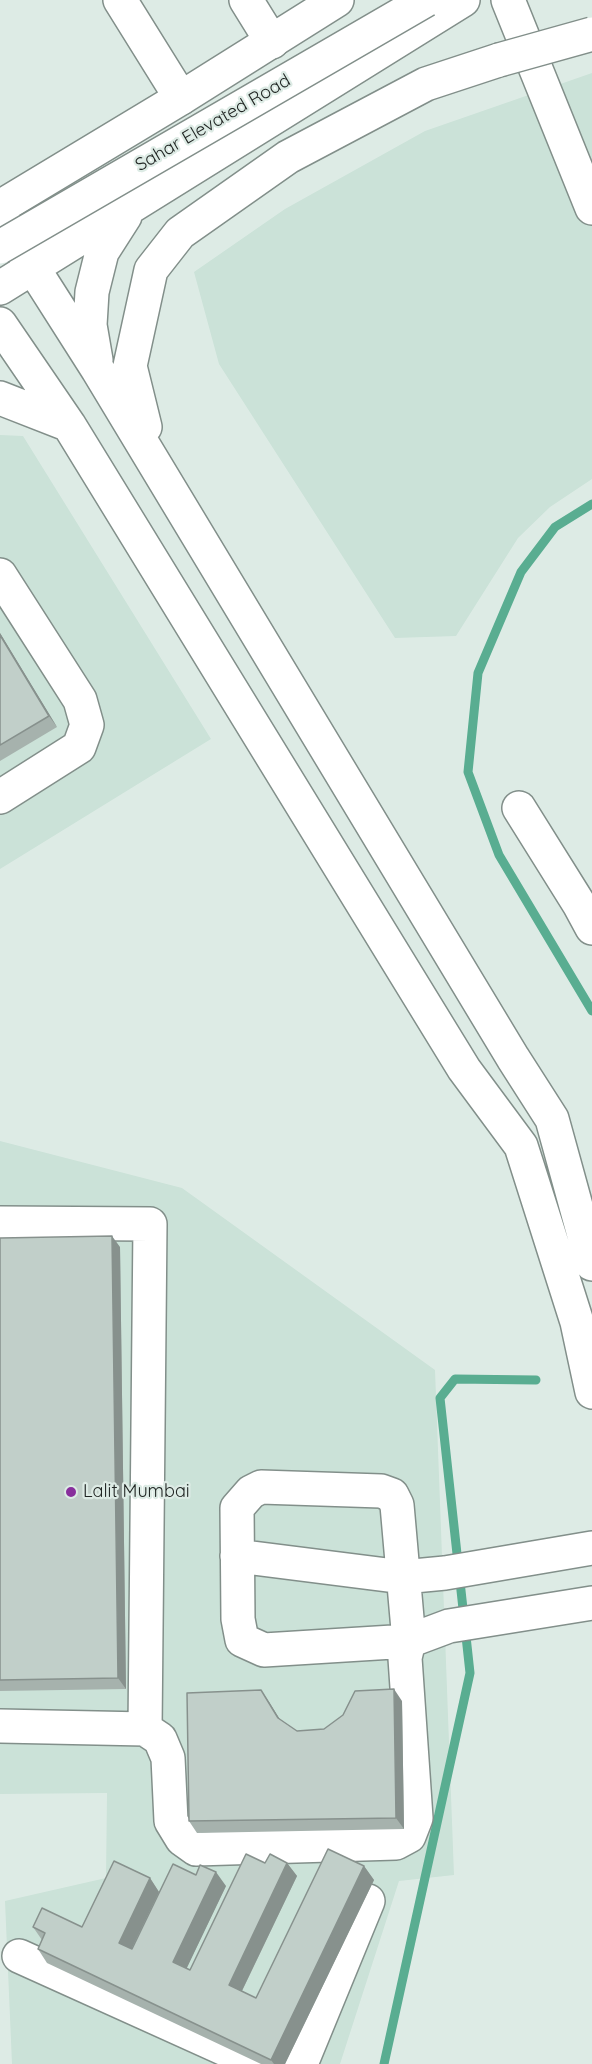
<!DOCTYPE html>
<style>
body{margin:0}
canvas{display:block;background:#ddebe5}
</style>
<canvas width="592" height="2064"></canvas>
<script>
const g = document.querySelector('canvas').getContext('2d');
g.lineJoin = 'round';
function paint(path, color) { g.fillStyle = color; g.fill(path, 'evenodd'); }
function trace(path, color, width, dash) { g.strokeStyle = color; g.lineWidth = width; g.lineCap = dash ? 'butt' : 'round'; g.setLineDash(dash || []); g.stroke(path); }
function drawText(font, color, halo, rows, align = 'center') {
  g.font = font + ' Quicksand,sans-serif'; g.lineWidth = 4.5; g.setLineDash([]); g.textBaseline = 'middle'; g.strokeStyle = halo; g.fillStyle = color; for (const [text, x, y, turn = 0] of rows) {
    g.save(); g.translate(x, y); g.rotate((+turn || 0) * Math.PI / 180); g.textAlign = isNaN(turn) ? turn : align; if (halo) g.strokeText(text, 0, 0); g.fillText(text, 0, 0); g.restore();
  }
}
paint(new Path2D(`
 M592 73V479L550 507 518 538 456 636 395 638 219 364 194 272 285 209 425 131Z
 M0 435 23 436 211 739 0 869Z
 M0 1141 182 1188 435 1370 454 1875 399 1881 340 2064H12L5 1901 106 1878 107 1793 0 1794Z`), '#cbe2d8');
trace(new Path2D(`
 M592 504 555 527 521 572 478 673 468 772 499 855 592 1011
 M384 2064 470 1673 440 1398 455 1379 536 1380`), '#59ad91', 9);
const minor = new Path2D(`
 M120 0 181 98
 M246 0 272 42
 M508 0 592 208
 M0 575 80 700 87 725 79 747 0 797
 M519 808 579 904 592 928
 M0 1223 150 1224 145 1729
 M237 1556 403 1577 445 1573 592 1548
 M0 1726 145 1729 160 1739 168 1758 171 1821 182 1839 196 1849 396 1843 409 1836 416 1818 405 1658 409 1641 397 1505 392 1495 381 1491 261 1487 251 1492 237 1508 238 1619 242 1640 264 1650 409 1641 449 1626 592 1603
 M19 1956 258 2064
 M301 2064 368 1901`);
const major = new Path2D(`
 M0 207 181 98 337 0
 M0 216 98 370 513 1058 552 1119 592 1264
 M0 288 463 0
 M0 324 69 425 464 1069 521 1146 577 1322 592 1392
 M96 360 90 325 92 292 102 252 125 216
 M0 398 69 425
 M145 427 130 366 151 270 180 233 288 157 426 84 499 60`);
trace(minor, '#828f8a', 36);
trace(major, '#828f8a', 36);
trace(minor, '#fff', 33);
trace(major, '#fff', 33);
const majorBridge = new Path2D(`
 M499 60 592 34
 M0 247 426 0`);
trace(majorBridge, '#828f8a', 36, []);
trace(majorBridge, '#fff', 33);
paint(new Path2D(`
 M0 633 57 727 0 761Z
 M0 1238 120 1247 126 1689 0 1691Z
 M402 1701 404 1829 197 1833 189 1821 269 1702 279 1719 297 1731 324 1729Z
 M265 1863H287L297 1876 242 1991 256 1998 364 1866 374 1880 285 2064H261L47 1963 38 1949 42 1940 33 1927H82L150 1878 159 1892 132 1949 196 1875 226 1886 186 1969 190 1970Z`), '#a6b2ad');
paint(new Path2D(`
 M0 633 57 727 49 716 0 635Z
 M112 1236 120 1247 126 1689 118 1678Z
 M394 1689 402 1701 404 1829 396 1818Z
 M261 1690 269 1702 286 1729 278 1718Z
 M287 1863 297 1876 238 1999 229 1985Z
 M364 1866 374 1880 285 2064H274L271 2060Z
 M216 1872 226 1886 183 1976 173 1962Z
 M150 1878 159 1892 128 1956 119 1943Z`), '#87918d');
const building = new Path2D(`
 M0 635 49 716 0 745Z
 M112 1236 118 1678 0 1680V1238Z
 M394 1689 396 1818 189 1821 187 1693 261 1690 278 1718 297 1731 324 1729 343 1715 355 1691Z
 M328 1849 364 1866 271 2060 38 1949 45 1933 33 1927 42 1908 82 1927 114 1861 150 1878 119 1943 132 1949 173 1864 196 1875 200 1865 216 1872 173 1962 190 1970 246 1854 265 1863 270 1854 287 1863 229 1985 256 1998Z`);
paint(building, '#c1cfc9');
trace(building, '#87918d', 1.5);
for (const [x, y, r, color] of [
 [71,1492,6,"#882f9c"]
]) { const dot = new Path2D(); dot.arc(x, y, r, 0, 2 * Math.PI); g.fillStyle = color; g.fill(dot); trace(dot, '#ddebe5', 2); }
drawText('18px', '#202523', '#ddebe5', [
 ["Sahar Elevated Road",213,123,-30]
]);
drawText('18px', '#202523', '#ddebe5', [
 ["Lalit Mumbai",83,1492]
], 'left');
</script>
